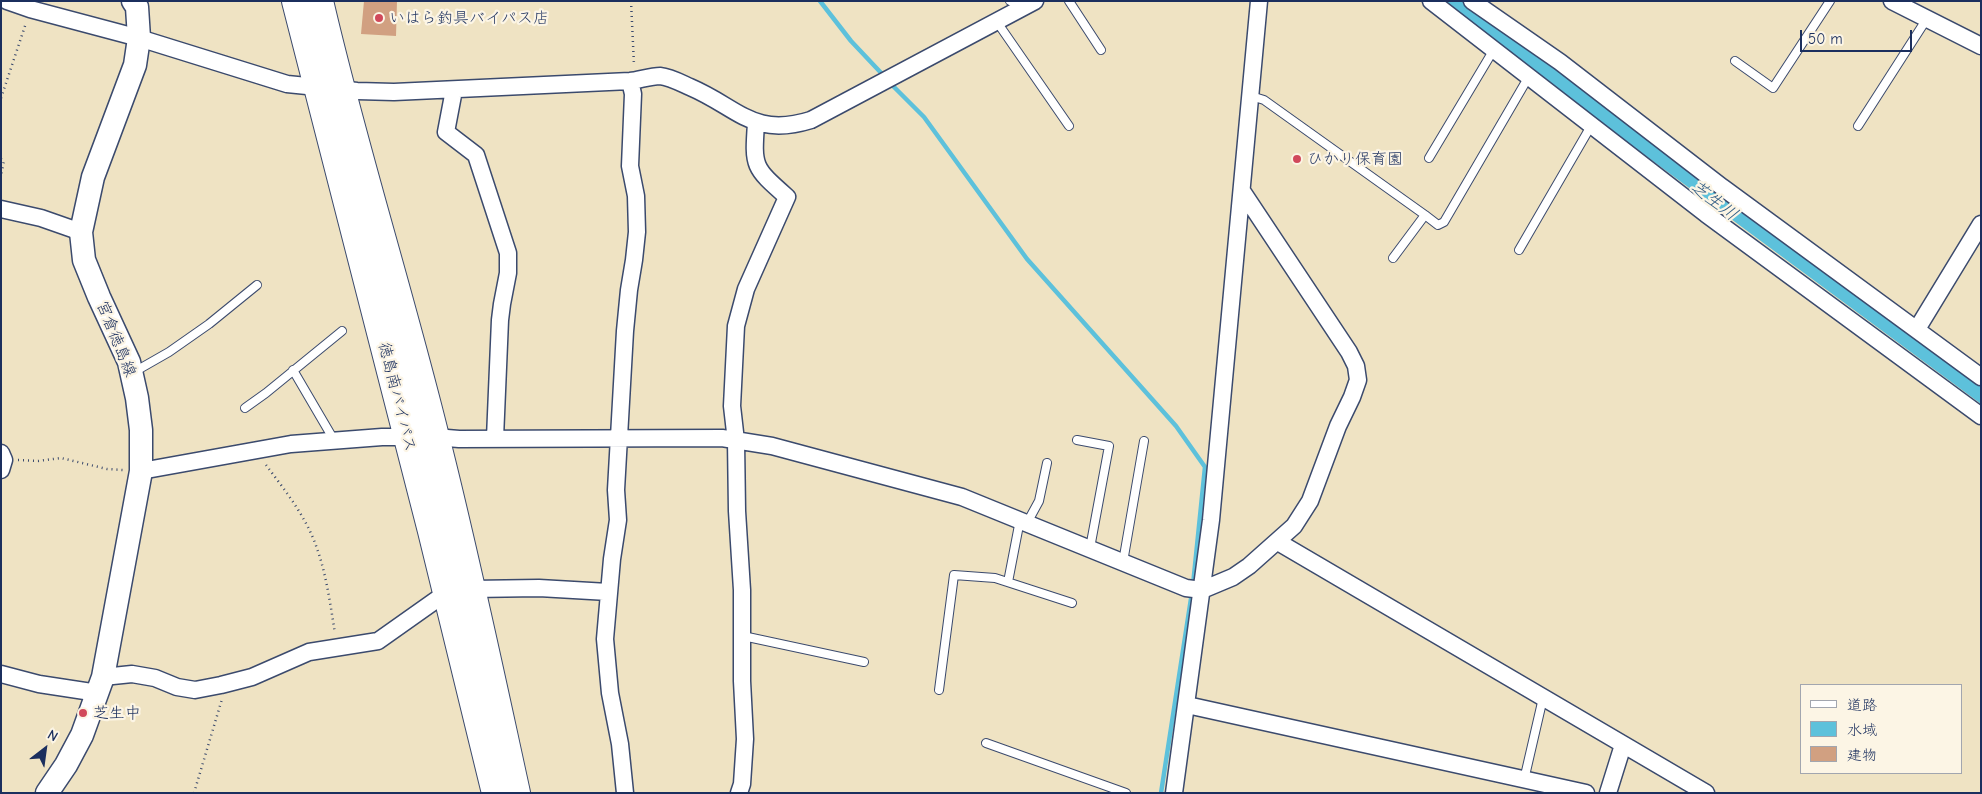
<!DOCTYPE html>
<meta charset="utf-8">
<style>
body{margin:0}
#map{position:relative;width:1982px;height:794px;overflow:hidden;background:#efe3c3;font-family:"Comic Neue","Klee One",sans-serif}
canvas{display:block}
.frame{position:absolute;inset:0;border:2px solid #1b2f5e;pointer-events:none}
.legend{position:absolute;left:1800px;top:684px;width:162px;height:90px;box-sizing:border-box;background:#fcf5e5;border:1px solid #a2a6af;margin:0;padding:6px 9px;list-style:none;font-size:15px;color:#1b2f5e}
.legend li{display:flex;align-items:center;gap:10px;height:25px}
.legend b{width:25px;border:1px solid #a2a6af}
.north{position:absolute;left:20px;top:724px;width:50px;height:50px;-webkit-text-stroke:4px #fcf5e5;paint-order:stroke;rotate:30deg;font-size:14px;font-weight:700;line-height:20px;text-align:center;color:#1b2f5e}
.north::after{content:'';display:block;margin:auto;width:18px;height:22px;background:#1b2f5e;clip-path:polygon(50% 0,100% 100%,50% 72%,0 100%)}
.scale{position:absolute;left:1800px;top:30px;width:112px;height:22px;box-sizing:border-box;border:2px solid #1b2f5e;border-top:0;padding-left:6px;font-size:15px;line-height:18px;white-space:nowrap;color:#1b2f5e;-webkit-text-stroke:4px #fcf5e5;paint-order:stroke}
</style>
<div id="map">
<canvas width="1982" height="794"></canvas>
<div class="frame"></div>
<ul class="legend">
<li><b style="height:6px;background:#fff"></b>道路</li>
<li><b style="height:14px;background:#5dc1db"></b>水域</li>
<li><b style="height:14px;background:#d1a081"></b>建物</li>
</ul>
<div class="north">N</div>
<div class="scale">50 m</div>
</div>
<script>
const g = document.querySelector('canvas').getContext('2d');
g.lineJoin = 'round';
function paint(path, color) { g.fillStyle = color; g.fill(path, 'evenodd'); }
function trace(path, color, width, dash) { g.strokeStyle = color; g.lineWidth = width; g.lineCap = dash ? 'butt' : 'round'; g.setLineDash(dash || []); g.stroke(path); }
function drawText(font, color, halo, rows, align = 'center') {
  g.font = font + ' "Comic Neue","Klee One",sans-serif'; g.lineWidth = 4.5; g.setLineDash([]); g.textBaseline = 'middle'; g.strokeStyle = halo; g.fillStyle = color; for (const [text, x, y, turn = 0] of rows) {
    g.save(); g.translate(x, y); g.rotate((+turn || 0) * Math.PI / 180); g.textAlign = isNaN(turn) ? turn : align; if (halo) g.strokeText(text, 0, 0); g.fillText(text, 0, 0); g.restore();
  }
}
paint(new Path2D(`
 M1443 1H1467L1981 382V404L1623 139Z`), '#5dc1db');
trace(new Path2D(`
 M820 1 851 41 884 76
 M889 82 924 117 1027 259 1176 426 1205 467 1193 585
 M1161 793 1192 592`), '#5dc1db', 4.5);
paint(new Path2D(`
 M364 1H397L396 36 361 34Z`), '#d1a081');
const lane = new Path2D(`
 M1010 1 1012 2
 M1069 1 1101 50
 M997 22 1069 126
 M1735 61 1773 88 1830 1
 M1251 96 1264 100 1425 215
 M1858 126 1926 20
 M1429 158 1493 51
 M1519 250 1591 126
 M1393 258 1425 215 1438 225 1444 222 1528 78
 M293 370 334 440
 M134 372 169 352 209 324 257 285
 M245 408 266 393 342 331
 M1077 440 1109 446 1090 548
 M1027 523 1039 501 1047 463
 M1123 562 1144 441
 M1008 582 1020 520
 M743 636 864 662
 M939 690 954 575 995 578 1072 603
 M986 743 1126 793
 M1524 780 1543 698`);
const street = new Path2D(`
 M7 1 30 9 139 38 287 84 357 91 394 92 630 81C639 80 651 76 660 76 670 77 681 83 690 87 739 108 753 138 811 120L1035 1
 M1431 1 1706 214 1981 416
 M1472 1 1560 62 1722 187 1981 377
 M1892 1 1981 46
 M454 90 446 132 476 155 508 253V273L502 304 500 320 495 438
 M1 209 41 218 81 232
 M1917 329 1981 224
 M1 453 4 460 1 470
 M141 471 291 444 382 437H435L459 439 722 438 772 446 962 497 1186 588 1202 590 1233 577 1249 566 1294 526 1310 501 1338 426 1352 397 1358 380 1356 366 1349 352 1242 191
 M1278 542 1706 793
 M472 589 539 588 608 592
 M1 674 39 684 98 693
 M103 677 132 674 155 678 177 687 195 690 221 685 252 677 309 652 378 641 436 600 448 597
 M1187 705 1586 793
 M625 793 620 744 610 693 605 639 612 559 618 520 616 490 625 331 629 290 634 260 637 232 636 196 630 166 633 94 630 81
 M739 793 742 784 745 739 742 681V590L737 511 736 441 732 406 736 326 746 289 787 197C753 167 753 167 756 123
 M1174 793 1211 520 1259 1
 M1608 793 1623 745`);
const secondary = new Path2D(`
 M47 793 66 765 82 735 103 677 141 471V430L137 398 129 362 99 297 84 260 81 232 93 177 135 65 139 38 137 7 133 1`);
const highway = new Path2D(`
 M296 1 432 531 496 793
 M319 1C353 148 399 291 435 437 465 555 490 674 516 793`);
trace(lane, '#3b4a6d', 10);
trace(street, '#3b4a6d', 19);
trace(secondary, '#3b4a6d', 25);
trace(highway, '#3b4a6d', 30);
trace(new Path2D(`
 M631 1 634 65
 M1 98 26 23
 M1 159 4 161 1 175
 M18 460 38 461 61 458 107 469 123 470
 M266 465C284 489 304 514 315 543 326 571 330 603 335 633
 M194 793 222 699`), '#3b4a6d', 2.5, [1, 4]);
trace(lane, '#fff', 8);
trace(street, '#fff', 16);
trace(secondary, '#fff', 22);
trace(highway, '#fff', 28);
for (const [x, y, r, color] of [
 [379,18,5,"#d1495b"],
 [1297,159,5,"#d1495b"],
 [83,713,5,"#d1495b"]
]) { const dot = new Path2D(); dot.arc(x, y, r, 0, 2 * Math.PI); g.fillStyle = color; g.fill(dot); trace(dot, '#fcf5e5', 2); }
drawText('16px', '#1b2f5e', '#fcf5e5', [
 ["いはら釣具バイパス店",389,18],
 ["ひかり保育園",1307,159],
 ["芝生中",93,713]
], 'left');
drawText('16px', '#1b2f5e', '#fcf5e5', [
 ["宮倉徳島線",116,339,68],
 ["徳島南バイパス",397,397,76]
]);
drawText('italic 18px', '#2f5b84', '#fcf5e5', [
 ["芝生川",1714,201,37]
]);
</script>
